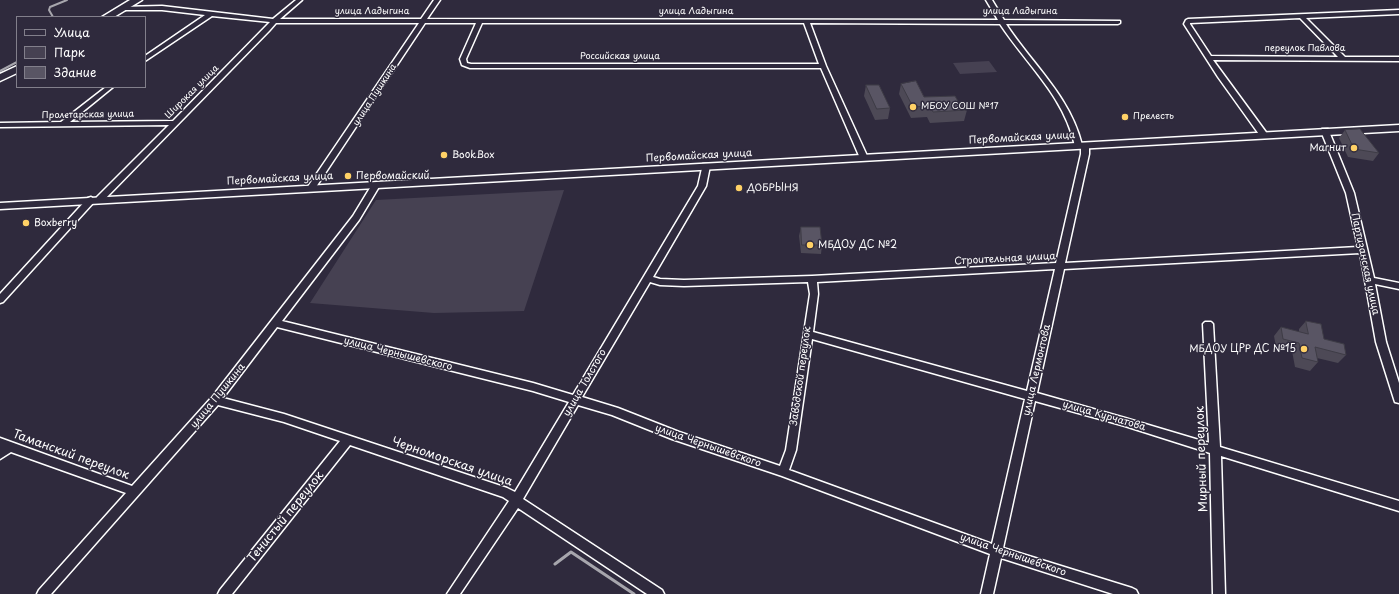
<!DOCTYPE html>
<meta charset="utf-8">
<style>
body{margin:0}
#map{position:relative;width:1399px;height:594px;overflow:hidden;background:#2f2a3d;font-family:"Playpen Sans",sans-serif}
canvas{display:block}
.legend{position:absolute;left:16px;top:16px;width:130px;height:72px;box-sizing:border-box;background:#2f2a3d;border:1px solid #827f8b;margin:0;padding:5px 7px;list-style:none;font-size:12px;color:#fff}
.legend li{display:flex;align-items:center;gap:8px;height:20px}
.legend b{width:20px;border:1px solid #827f8b}
</style>
<div id="map">
<canvas width="1399" height="594"></canvas>
<ul class="legend">
<li><b style="height:5px;background:#2f2a3d"></b>Улица</li>
<li><b style="height:11px;background:#464152"></b>Парк</li>
<li><b style="height:11px;background:#595564"></b>Здание</li>
</ul>
</div>
<script>
const g = document.querySelector('canvas').getContext('2d');
g.lineJoin = 'round';
function paint(path, color) { g.fillStyle = color; g.fill(path, 'evenodd'); }
function trace(path, color, width, dash) { g.strokeStyle = color; g.lineWidth = width; g.lineCap = dash ? 'butt' : 'round'; g.setLineDash(dash || []); g.stroke(path); }
function drawText(font, color, halo, rows, align = 'center') {
  g.font = font + ' "Playpen Sans",sans-serif'; g.lineWidth = 3; g.setLineDash([]); g.textBaseline = 'middle'; g.strokeStyle = halo; g.fillStyle = color; for (const [text, x, y, turn = 0] of rows) {
    g.save(); g.translate(x, y); g.rotate((+turn || 0) * Math.PI / 180); g.textAlign = isNaN(turn) ? turn : align; if (halo) g.strokeText(text, 0, 0); g.fillText(text, 0, 0); g.restore();
  }
}
paint(new Path2D(`
 M989 61 997 72 960 74 953 63Z
 M564 190 524 311 434 313 310 303 376 200Z`), '#464152');
trace(new Path2D(`
 M53 17 49 10 50 7 67 0
 M0 71 17 62`), '#a7a6ad', 2);
trace(new Path2D(`
 M555 564 571 552 634 594`), '#a7a6ad', 3);
const minor = new Path2D(`
 M296 0H302L280 19H421L434 0H440L427 19 998 20 986 0H992L1004 20 1120 21V23L1118 24H1006C1032 64 1070 96 1082 145L1085 144 1089 146V154L1065 263 1358 247 1346 193 1321 131 1322 129H1328L1354 193 1374 278 1399 283V289L1375 284 1386 342 1399 383V403L1395 402 1394 399 1376 342 1360 253 1064 269 1037 393 1125 418 1209 443 1203 324 1205 322H1211L1213 324 1220 447 1399 501V511L1221 456 1225 594H1213L1210 453 1125 426 1035 401 1003 548 1132 588 1136 590 1138 594H1113L1001 558 993 594H981L990 554 782 476 672 439 612 415 578 405 523 499 662 590 664 594H647L518 508 460 594H447L509 501 503 497 350 445 232 594H218L220 590 340 441 284 422 218 405 51 594H37L39 590 126 493 11 452 0 459V438L132 486 212 397 353 216 373 183H379L380 185 359 220 282 321 533 383 573 395 698 186 703 164H709L710 166 706 186 653 277 660 279 684 280 812 276 1056 263 1081 154V148H1076L1075 146C1064 96 1027 65 1000 24L810 23 826 66 868 158 864 160 860 158 821 68H470L462 65 460 59 476 23H425L314 190H311L307 188 419 23H276L269 31 103 201H100L96 199 97 197 169 125 0 127V123L61 122 106 87H113L70 122 173 121 270 22 212 16 145 61V56L205 15 162 10H122L120 9V7L162 6 273 19ZM482 23H804L819 64H471L467 63 466 59ZM1055 269 1027 391 813 332 818 294 817 282ZM650 282 660 285 684 286 808 282 810 294 786 450 780 466 679 432 618 408 582 397ZM277 327 533 391 569 402 515 492 507 488 284 414 223 398ZM812 339 1025 399 992 544 789 470 796 450Z
 M1399 10V14L1306 18 1345 57H1399V61L1213 60 1268 135 1264 137H1261L1218 77 1184 24 1186 20 1188 19ZM1300 18 1338 57 1211 56 1190 24V23Z
 M91 197 95 200 94 202 3 302 0 303V294L88 198Z`);
const tertiary = new Path2D(`
 M1399 125V131L0 209V203Z`);
const trunk = new Path2D(`
 M130 0H142L114 17H102Z
 M17 66V73L0 81V74Z`);
trace(minor, '#fff', 3);
trace(tertiary, '#fff', 3);
trace(trunk, '#fff', 3);
paint(minor, '#2f2a3d');
paint(tertiary, '#2f2a3d');
paint(trunk, '#2f2a3d');
paint(new Path2D(`
 M901 84 924 97 959 103 967 110 964 121 930 123 927 117 911 118 899 94Z
 M866 85 890 108 888 119 875 120 864 96Z
 M1345 130 1379 153 1373 161 1348 157 1339 138Z
 M801 227 822 245 821 254 801 253 799 236Z
 M1306 321 1324 339 1346 355 1338 363 1317 358 1318 362 1310 371 1295 367 1292 351 1276 347 1274 336 1281 327 1299 332V329Z`), '#4d4956');
const building = new Path2D(`
 M916 81 924 97 955 96 959 103H963L967 110 933 112 929 106 913 107 901 84Z
 M866 85H879L890 108 877 109Z
 M1360 129 1379 153 1354 149 1345 130Z
 M801 227H820L822 245H802Z
 M1306 321 1321 324 1324 339 1344 344 1346 355 1315 347 1318 362 1302 358 1299 343 1283 339 1281 327 1308 334Z`);
paint(building, '#595564');
trace(building, '#3e3c46', 1);
for (const [x, y, r, color] of [
 [913,107,4,"#ffd166"],
 [1125,117,4,"#ffd166"],
 [1354,148,4,"#ffd166"],
 [444,155,4,"#ffd166"],
 [348,176,4,"#ffd166"],
 [739,188,4,"#ffd166"],
 [26,223,4,"#ffd166"],
 [810,245,4,"#ffd166"],
 [1304,349,4,"#ffd166"]
]) { const dot = new Path2D(); dot.arc(x, y, r, 0, 2 * Math.PI); g.fillStyle = color; g.fill(dot); trace(dot, '#2f2a3d', 1.5); }
drawText('9px', '#fff', '#2f2a3d', [
 ["улица Ладыгина",372,12],
 ["улица Ладыгина",696,12],
 ["улица Ладыгина",1020,12],
 ["переулок Павлова",1305,49],
 ["Российская улица",620,57],
 ["Широкая улица",192,92,-45],
 ["улица Пушкина",375,95,-57],
 ["Пролетарская улица",88,115,-1]
]);
drawText('9px', '#fff', '#2f2a3d', [
 ["МБОУ СОШ №17",921,107],
 ["Прелесть",1133,117]
], 'left');
drawText('10px', '#fff', '#2f2a3d', [
 ["Первомайская улица",1022,138,-3],
 ["Первомайская улица",699,156,-3],
 ["Первомайская улица",280,179,-3],
 ["Строительная улица",1005,259,-3],
 ["Партизанская улица",1365,264,78],
 ["улица Чернышевского",398,354,14],
 ["улица Лермонтова",1037,370,-77],
 ["Заводской переулок",801,376,-82],
 ["улица Толстого",585,383,-60],
 ["улица Пушкина",218,396,-51],
 ["улица Курчатова",1104,416,16],
 ["улица Чернышевского",708,446,19],
 ["улица Чернышевского",1013,555,19]
]);
drawText('10px', '#fff', '#2f2a3d', [
 ["Магнит",1346,148,"right"],
 ["BookBox",452,155],
 ["Первомайский",356,176],
 ["ДОБРЫНЯ",747,188],
 ["Boxberry",34,223],
 ["МБДОУ ДС №2",818,245],
 ["МБДОУ ЦРР ДС №15",1296,349,"right"]
], 'left');
drawText('12px', '#fff', '#2f2a3d', [
 ["Таманский переулок",71,455,20],
 ["Мирный переулок",1202,459,-92],
 ["Черноморская улица",452,462,19],
 ["Тенистый переулок",286,517,-51]
]);
</script>
